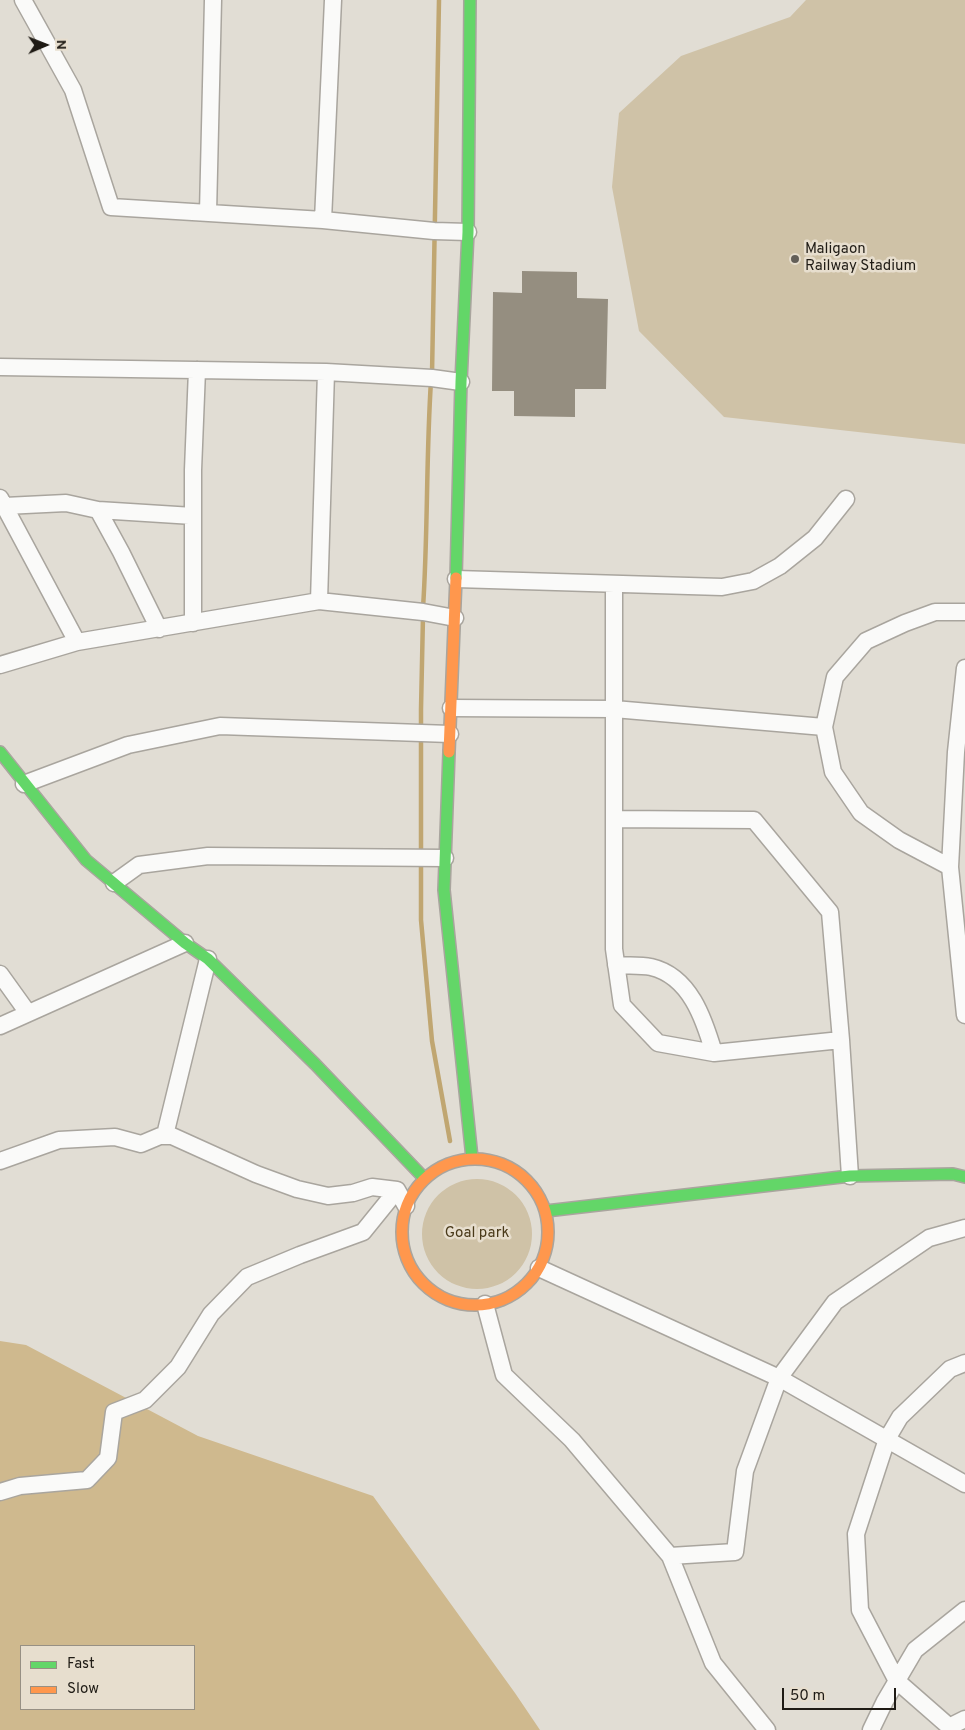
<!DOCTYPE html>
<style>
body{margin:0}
#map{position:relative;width:965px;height:1730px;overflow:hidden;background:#e1ddd4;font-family:Overpass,sans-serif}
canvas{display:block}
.legend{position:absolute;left:20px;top:1645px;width:175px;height:65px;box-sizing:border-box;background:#e7dece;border:1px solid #979084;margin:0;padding:6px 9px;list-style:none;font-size:15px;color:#1f1b15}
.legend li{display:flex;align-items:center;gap:10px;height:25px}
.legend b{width:25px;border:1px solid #979084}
.north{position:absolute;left:20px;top:20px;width:50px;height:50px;-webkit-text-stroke:4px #e7dece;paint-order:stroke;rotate:89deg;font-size:14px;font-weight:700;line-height:20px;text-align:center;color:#1f1b15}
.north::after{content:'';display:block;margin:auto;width:18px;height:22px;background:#1f1b15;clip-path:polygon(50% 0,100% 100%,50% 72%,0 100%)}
.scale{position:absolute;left:782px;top:1688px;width:114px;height:22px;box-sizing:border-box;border:2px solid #1f1b15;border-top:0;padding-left:6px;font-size:15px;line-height:18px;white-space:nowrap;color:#1f1b15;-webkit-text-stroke:4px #e7dece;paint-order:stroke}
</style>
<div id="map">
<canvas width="965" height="1730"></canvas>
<ul class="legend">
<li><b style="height:6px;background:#63d668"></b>Fast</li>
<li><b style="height:6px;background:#ff974d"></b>Slow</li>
</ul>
<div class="north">N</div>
<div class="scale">50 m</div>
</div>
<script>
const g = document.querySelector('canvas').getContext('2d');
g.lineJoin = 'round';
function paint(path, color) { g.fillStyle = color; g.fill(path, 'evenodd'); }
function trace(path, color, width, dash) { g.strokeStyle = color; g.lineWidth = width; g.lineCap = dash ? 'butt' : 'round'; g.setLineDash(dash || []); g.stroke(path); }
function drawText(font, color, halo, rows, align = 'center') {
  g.font = font + ' Overpass,sans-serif'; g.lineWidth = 5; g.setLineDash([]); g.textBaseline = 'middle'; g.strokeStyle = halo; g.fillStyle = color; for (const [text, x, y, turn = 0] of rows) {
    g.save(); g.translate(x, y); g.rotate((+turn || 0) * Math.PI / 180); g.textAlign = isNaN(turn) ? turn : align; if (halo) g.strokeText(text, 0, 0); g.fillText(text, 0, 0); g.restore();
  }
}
paint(new Path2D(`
 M806 0H965V444L724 417 639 331 612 187 619 113 681 56 790 17Z
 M422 1234a55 55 0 1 1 110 0a55 55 0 1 1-110 0Z`), '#cfc2a7');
paint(new Path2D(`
 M0 1341 26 1345 198 1436 373 1496 515 1693 540 1730H0ZM21 1646H194V1709H21Z`), '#cfb98e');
trace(new Path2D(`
 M432 374 439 0
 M423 608C428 533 426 457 431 381
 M423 616 421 709V920L432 1041 450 1141`), '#c0a671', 4.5);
paint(new Path2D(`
 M522 271 577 272V298L608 299 606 389H575V417L514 416V391H492L493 292 522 293Z`), '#958e80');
const street = new Path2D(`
 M23 0 73 90 111 207 323 220 434 231 468 232
 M208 213 213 0
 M323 220 333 0
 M0 367 326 372 432 378 461 382
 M0 498 77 642
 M5 506 66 503 98 510 121 552 159 629
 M98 510 193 516
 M456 579 722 587 753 581 780 566 815 538 846 499
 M614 584V949L622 1005 658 1043 714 1053 841 1040
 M319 601 326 372
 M193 623V470L197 370
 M0 665 77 642 319 601 423 612 455 618
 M965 668 956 752 950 867 965 1015
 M451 708 614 709 824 727
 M24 784 128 745 220 726 450 734
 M614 819 754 820 830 912 841 1040 850 1176
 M950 867 899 840 861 813 833 772 824 727 835 677 866 641 905 623 935 612H965
 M114 883 139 865 208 856 445 858
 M616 965C627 966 640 965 651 967 690 976 704 1019 714 1053
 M0 974 28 1013
 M0 1026 185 943
 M165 1135 208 959
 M0 1161 59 1140 115 1137 141 1144 160 1136H172L256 1174 297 1189 328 1196 353 1193 372 1187 397 1190
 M539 1268 779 1378 965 1484
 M485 1304 504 1375 572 1440 670 1556 713 1663 767 1730
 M0 1492 20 1486 87 1480 108 1458 114 1412 145 1400 178 1367 211 1314 247 1277 300 1255 363 1232 397 1190 406 1206
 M670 1556 735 1552 745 1471 779 1378 835 1302 929 1238 965 1228
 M949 1727 965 1719
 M871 1730 885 1701 915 1650 965 1610
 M953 1730 897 1681 860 1610 856 1534 887 1439 900 1417 950 1369 965 1363`);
const fast = new Path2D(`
 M456 578 461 382 468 232 470 0
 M0 752 86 860 185 943 208 959 315 1064 424 1178
 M449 752 444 890 472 1158
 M546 1211 850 1176 953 1174 965 1177`);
const slow = new Path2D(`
 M449 752 456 578
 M402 1232a73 73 0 1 1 146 0a73 73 0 1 1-146 0Z`);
trace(street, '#a9a59e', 19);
trace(fast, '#a9a59e', 14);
trace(slow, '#a9a59e', 14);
trace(street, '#fafaf9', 16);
trace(fast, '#63d668', 11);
trace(slow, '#ff974d', 11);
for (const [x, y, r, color] of [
 [795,259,5,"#635f58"]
]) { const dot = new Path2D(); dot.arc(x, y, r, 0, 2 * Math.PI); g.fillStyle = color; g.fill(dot); trace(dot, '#e7dece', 2); }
drawText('15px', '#1f1b15', '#e7dece', [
 ["Maligaon",805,250],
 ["Railway Stadium",805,267]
], 'left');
drawText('15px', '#493919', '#e7dece', [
 ["Goal park",477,1234]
]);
</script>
